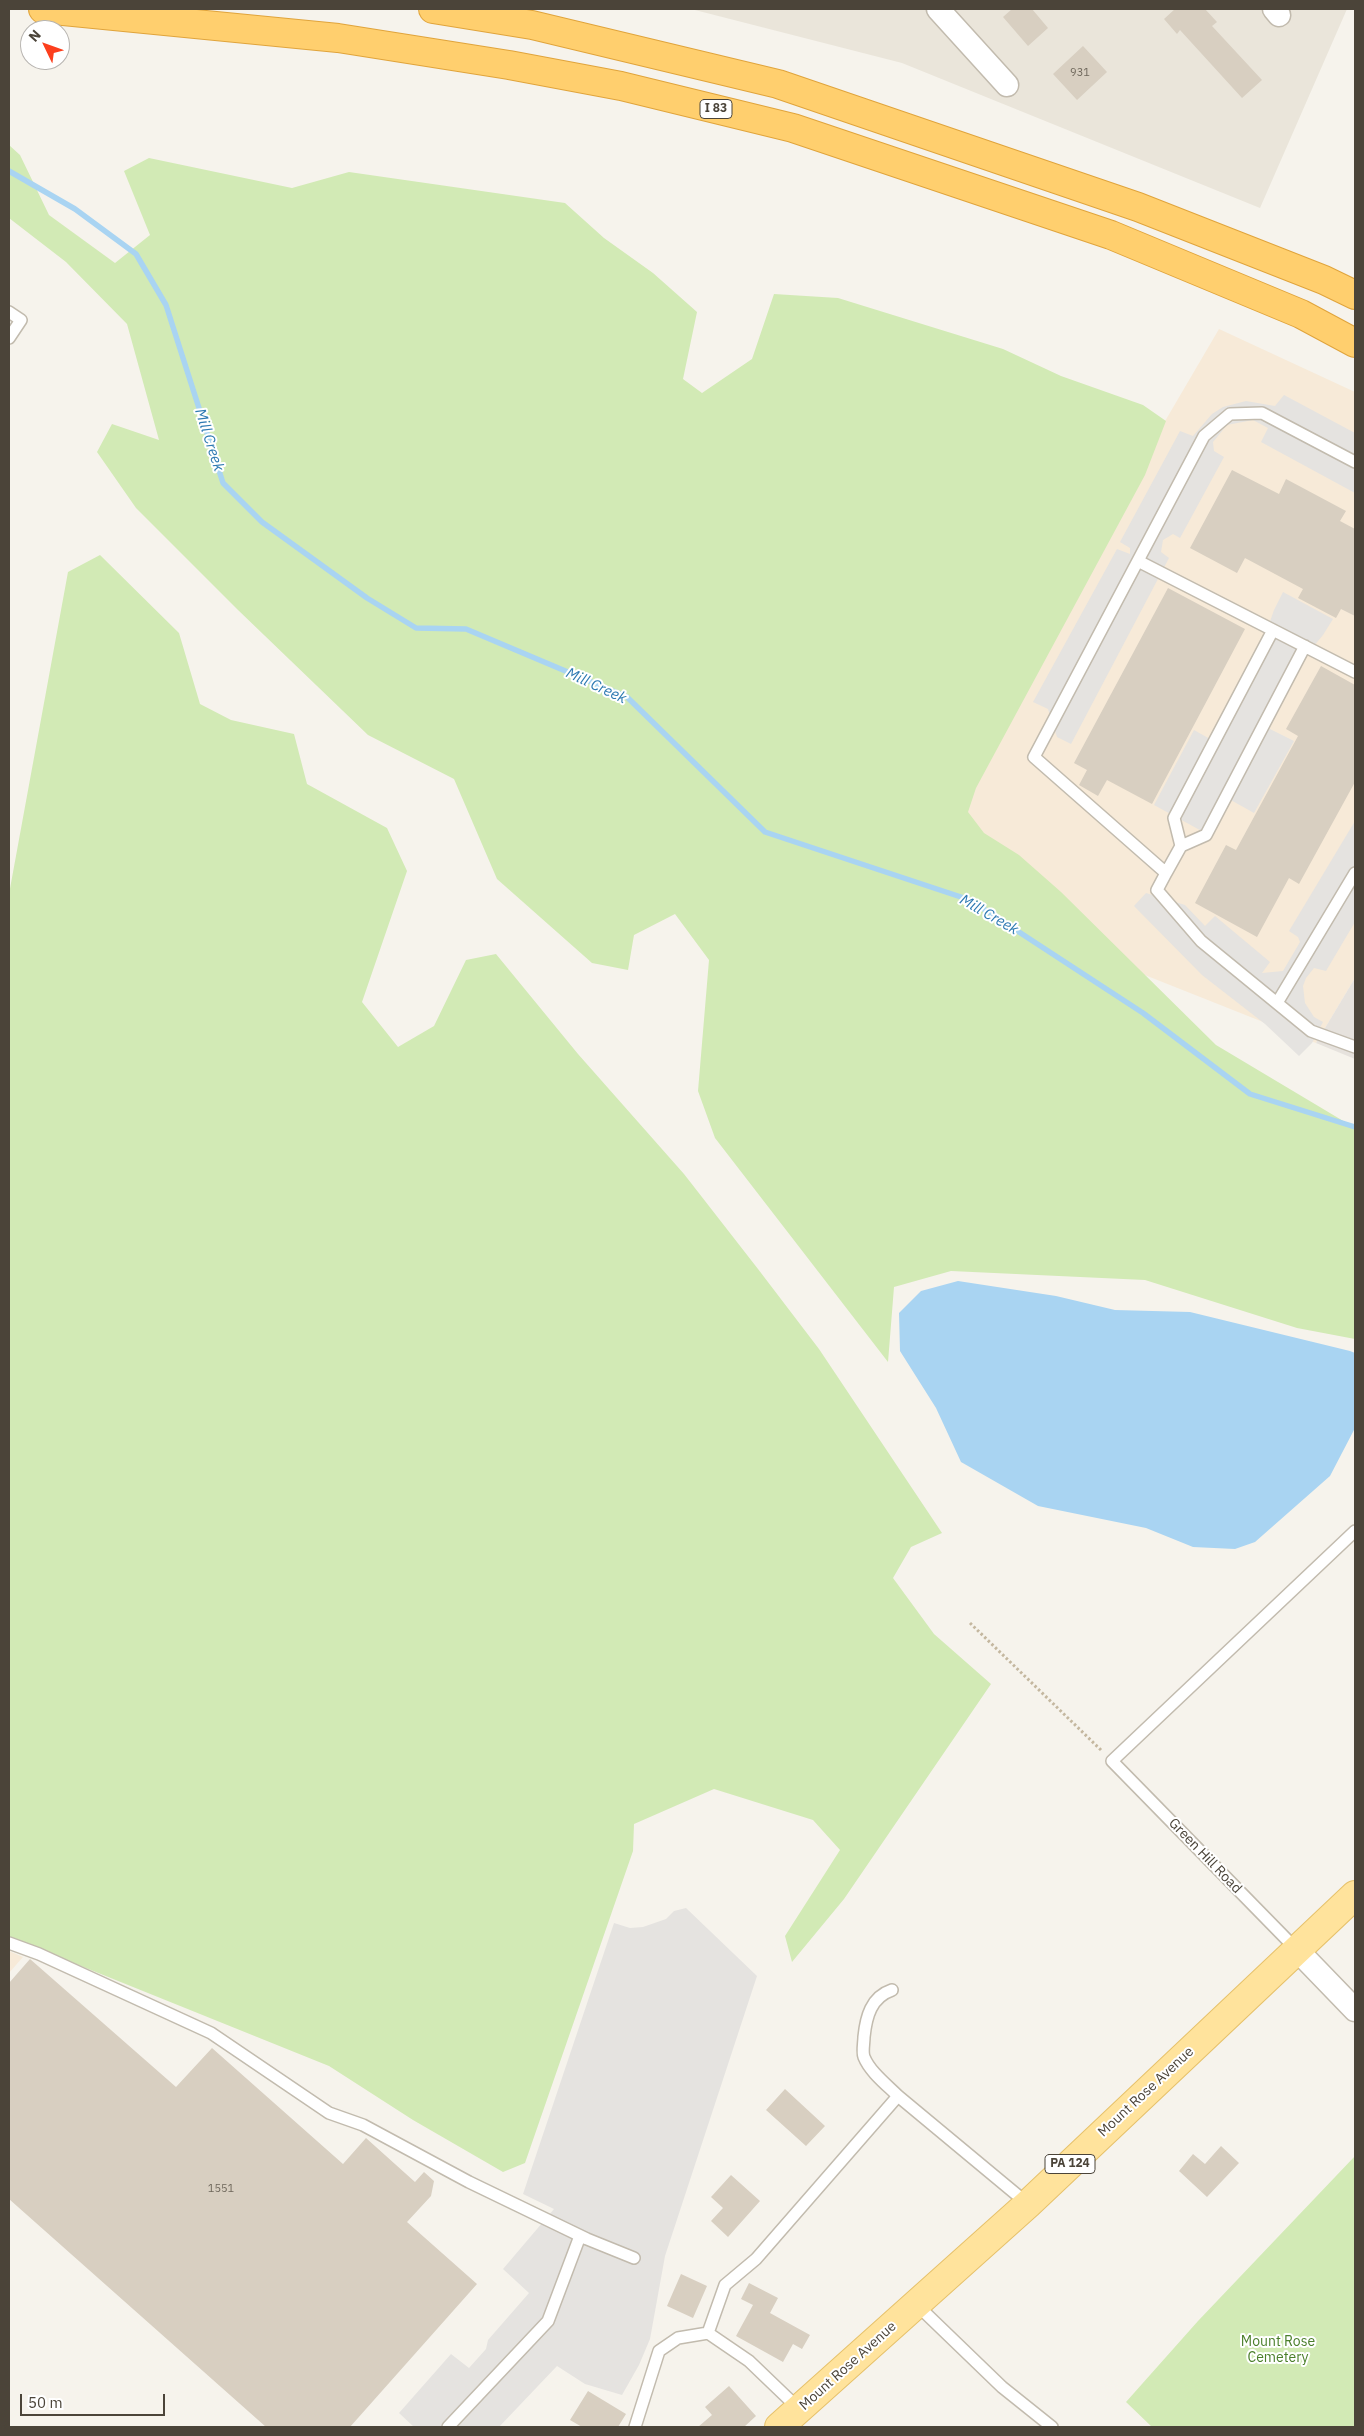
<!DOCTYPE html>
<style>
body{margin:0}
#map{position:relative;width:1364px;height:2436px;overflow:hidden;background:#f6f3ec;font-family:"IBM Plex Sans",sans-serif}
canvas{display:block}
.frame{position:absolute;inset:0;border:10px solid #4b4439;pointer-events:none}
.north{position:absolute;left:20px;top:20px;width:50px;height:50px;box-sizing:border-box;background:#fff;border:1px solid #b7b4b0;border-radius:50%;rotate:312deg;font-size:14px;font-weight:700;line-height:20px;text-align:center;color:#4b4439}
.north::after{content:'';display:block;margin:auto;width:18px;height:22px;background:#fc3f1d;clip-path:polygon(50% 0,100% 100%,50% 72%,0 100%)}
.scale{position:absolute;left:20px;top:2394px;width:145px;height:22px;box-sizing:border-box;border:2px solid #4b4439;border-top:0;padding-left:6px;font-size:15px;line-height:18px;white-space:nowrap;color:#4b4439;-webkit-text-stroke:4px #fff;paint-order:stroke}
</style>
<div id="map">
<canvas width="1364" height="2436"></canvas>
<div class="frame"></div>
<div class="north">N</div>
<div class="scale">50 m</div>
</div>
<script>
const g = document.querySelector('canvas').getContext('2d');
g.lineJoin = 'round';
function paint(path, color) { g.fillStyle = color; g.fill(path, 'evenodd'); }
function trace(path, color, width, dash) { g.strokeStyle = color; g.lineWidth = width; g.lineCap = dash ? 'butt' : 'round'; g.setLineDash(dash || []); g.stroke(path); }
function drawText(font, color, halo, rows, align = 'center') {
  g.font = font + ' "IBM Plex Sans",sans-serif'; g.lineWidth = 4; g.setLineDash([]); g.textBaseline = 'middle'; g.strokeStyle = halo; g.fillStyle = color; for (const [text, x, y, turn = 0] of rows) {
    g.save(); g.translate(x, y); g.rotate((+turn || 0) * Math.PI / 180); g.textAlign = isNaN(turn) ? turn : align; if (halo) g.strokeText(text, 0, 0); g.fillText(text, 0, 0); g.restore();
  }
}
paint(new Path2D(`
 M691 9H1347L1260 208 902 63Z`), '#eae5da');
paint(new Path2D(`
 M1219 329 1355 392V978L1316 1043 898 877Z
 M9 1951 23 1957 9 1973Z`), '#f7ead8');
paint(new Path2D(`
 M1355 978V1059L1316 1043Z`), '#e6e2dd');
paint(new Path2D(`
 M9 145 20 155 49 215 115 263 150 235 124 171 149 158 292 188 349 172 565 203 604 238 653 273 697 312 683 379 702 393 752 359 774 294 838 298 1003 349 1061 376 1143 405 1166 421 1145 475 976 788 968 812 984 833 1019 855 1061 892 1216 1045 1355 1128V1339L1297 1328 1145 1280 951 1271 894 1287 888 1362 715 1138 698 1091 709 960 675 914 634 935 628 970 592 963 497 879 454 779 368 735 238 610 136 508 97 452 112 424 159 440 127 324 66 262 9 218Z
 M100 555 179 633 200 704 231 720 294 734 307 784 387 828 407 871 362 1002 398 1047 434 1026 466 960 496 954 578 1054 684 1174 758 1269 819 1349 942 1533 911 1547 893 1578 934 1634 991 1684 844 1899 792 1962 785 1936 840 1850 813 1820 714 1789 634 1824 633 1851 525 2163 503 2172 413 2120 329 2066 9 1937V894L68 572Z
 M1355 2156V2427H1152L1126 2402 1198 2321Z`), '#d2eab5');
paint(new Path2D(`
 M1284 395 1355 433V493L1261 442 1268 428 1253 420 1227 425 1213 442 1214 451 1224 457 1180 538 1173 534 1163 540 1161 552 1169 558 1071 744 1057 737 1048 709 1033 702 1117 549 1130 554V548L1120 542 1180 431 1193 436 1212 414 1223 407 1246 401 1275 406Z
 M1283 592 1333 619 1323 635 1308 653 1268 728 1294 741 1254 813 1229 799 1209 835 1154 805 1194 730 1210 739 1266 633 1274 610Z
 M1355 821V922L1326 971 1314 968 1306 978 1303 986 1305 1003 1314 1017 1323 1022 1312 1043 1299 1056 1265 1024 1202 975 1134 906 1146 893 1185 905 1205 926 1215 916 1270 962 1262 973 1283 971 1300 942 1298 937 1289 931Z
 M686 1908 757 1976 665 2256 650 2339 639 2365 622 2395 585 2384 557 2366 499 2427H414L399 2413 451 2354 469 2368 486 2349 488 2340 529 2293 503 2269 554 2209 523 2194 614 1923 630 1928 643 1927 666 1919 674 1911Z`), '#e5e3e0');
paint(new Path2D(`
 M958 1281 1056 1296 1115 1310 1190 1312 1350 1351 1355 1353V1428L1330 1476 1255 1542 1235 1549 1193 1547 1146 1528 1038 1506 961 1462 936 1408 900 1351 899 1313 921 1291Z`), '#a9d4f2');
trace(new Path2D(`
 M9 171 75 209 136 254 166 305 223 483 262 522 367 598 416 628 466 629 627 697 765 832 970 900 1143 1013 1250 1094 1355 1127`), '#a9d4f2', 5.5);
paint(new Path2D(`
 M1012 9H1032L1048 28 1028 46 1003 17Z
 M1175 9H1205L1217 22 1212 26 1262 80 1242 98 1180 30 1177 34 1164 19Z
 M1083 46 1107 72 1077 100 1053 74Z
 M1232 470 1279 494 1286 479 1346 511 1340 521 1355 529V616L1341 609 1336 618 1298 598 1303 589 1245 558 1237 573 1190 548Z
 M1168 588 1245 629 1152 804 1107 780 1098 796 1079 785 1087 770 1074 763Z
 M1321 666 1355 685V782L1299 884 1289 878 1257 937 1195 903 1226 845 1236 850 1298 736 1286 729Z
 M30 1959 176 2087 212 2048 343 2164 366 2138 415 2182 424 2172 434 2181 431 2196 407 2222 477 2284 350 2427H266L9 2199V1983Z
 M785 2089 825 2126 806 2146 766 2110Z
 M1221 2146 1239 2163 1207 2197 1179 2171 1193 2154 1205 2164Z
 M731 2175 760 2201 728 2237 711 2221 723 2208 711 2197Z
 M681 2274 707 2286 693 2318 667 2306Z
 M749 2283 778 2298 770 2313 810 2335 802 2349 793 2344 783 2362 736 2336 753 2305 741 2299Z
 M729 2386 756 2416 744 2427H698L712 2415 705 2407Z
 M588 2391 626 2414 618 2427H582L570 2420Z`), '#d8cfc1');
const lane = new Path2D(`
 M9 312 21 320 9 338
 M1355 462 1262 413 1230 414 1204 436 1034 757 1166 873 1157 890 1201 941 1311 1031 1355 1047
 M1138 561 1355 672
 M1181 846 1174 818 1273 630
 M1166 873 1181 846 1206 835 1305 646
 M1277 1003 1355 873
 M9 1943 39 1954 211 2033 329 2113 363 2125 469 2182 587 2239 634 2258
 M1298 1951 1112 1761 1355 1531
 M892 1990C871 1997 866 2017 864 2037 864 2043 862 2052 864 2057 870 2072 887 2085 898 2096
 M916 2304 1002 2387 1052 2427
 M799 2409 749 2361 708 2333 725 2285 756 2259 898 2096 1028 2204
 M448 2427 548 2321 580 2236
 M635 2427 659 2351 678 2338 708 2333`);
const street = new Path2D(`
 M938 9 1007 85
 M1274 9 1279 15
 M1298 1951 1355 2010`);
const primary = new Path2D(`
 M779 2427 1028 2204 1355 1895`);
const highway = new Path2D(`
 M43 9 338 38 509 65 621 86 793 128 1111 235 1301 314 1355 343
 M433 9 532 25 778 84 1138 207 1324 280 1355 295`);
trace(lane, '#c2bbae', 14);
trace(street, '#c2bbae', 25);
trace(primary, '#e6c16a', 30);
trace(highway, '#e0a43c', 30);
trace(new Path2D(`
 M970 1623 1102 1751`), '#c4b79f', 3, [2.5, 2.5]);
trace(lane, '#fff', 11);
trace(street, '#fff', 22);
trace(primary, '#ffe39c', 28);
trace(highway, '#ffcf6e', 28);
drawText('11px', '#6e675b', null, [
 ["931",1080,73],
 ["1551",221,2189]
]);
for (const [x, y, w] of [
 [716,109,32],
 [1070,2164,50]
]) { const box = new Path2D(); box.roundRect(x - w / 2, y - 9.5, w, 19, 4); g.fillStyle = '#fff'; g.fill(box); trace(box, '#4b4439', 1); }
drawText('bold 12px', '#4b4439', null, [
 ["I 83",716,109],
 ["PA 124",1070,2164]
]);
drawText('14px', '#4b4439', '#fff', [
 ["Green Hill Road",1205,1856,46],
 ["Mount Rose Avenue",1146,2092,-43],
 ["Mount Rose Avenue",848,2366,-42]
]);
drawText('14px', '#4a7f2a', '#fff', [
 ["Mount Rose",1278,2342],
 ["Cemetery",1278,2358]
]);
drawText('italic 15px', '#2e7ab2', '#fff', [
 ["Mill Creek",209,440,72],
 ["Mill Creek",596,686,25],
 ["Mill Creek",989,915,30]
]);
</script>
